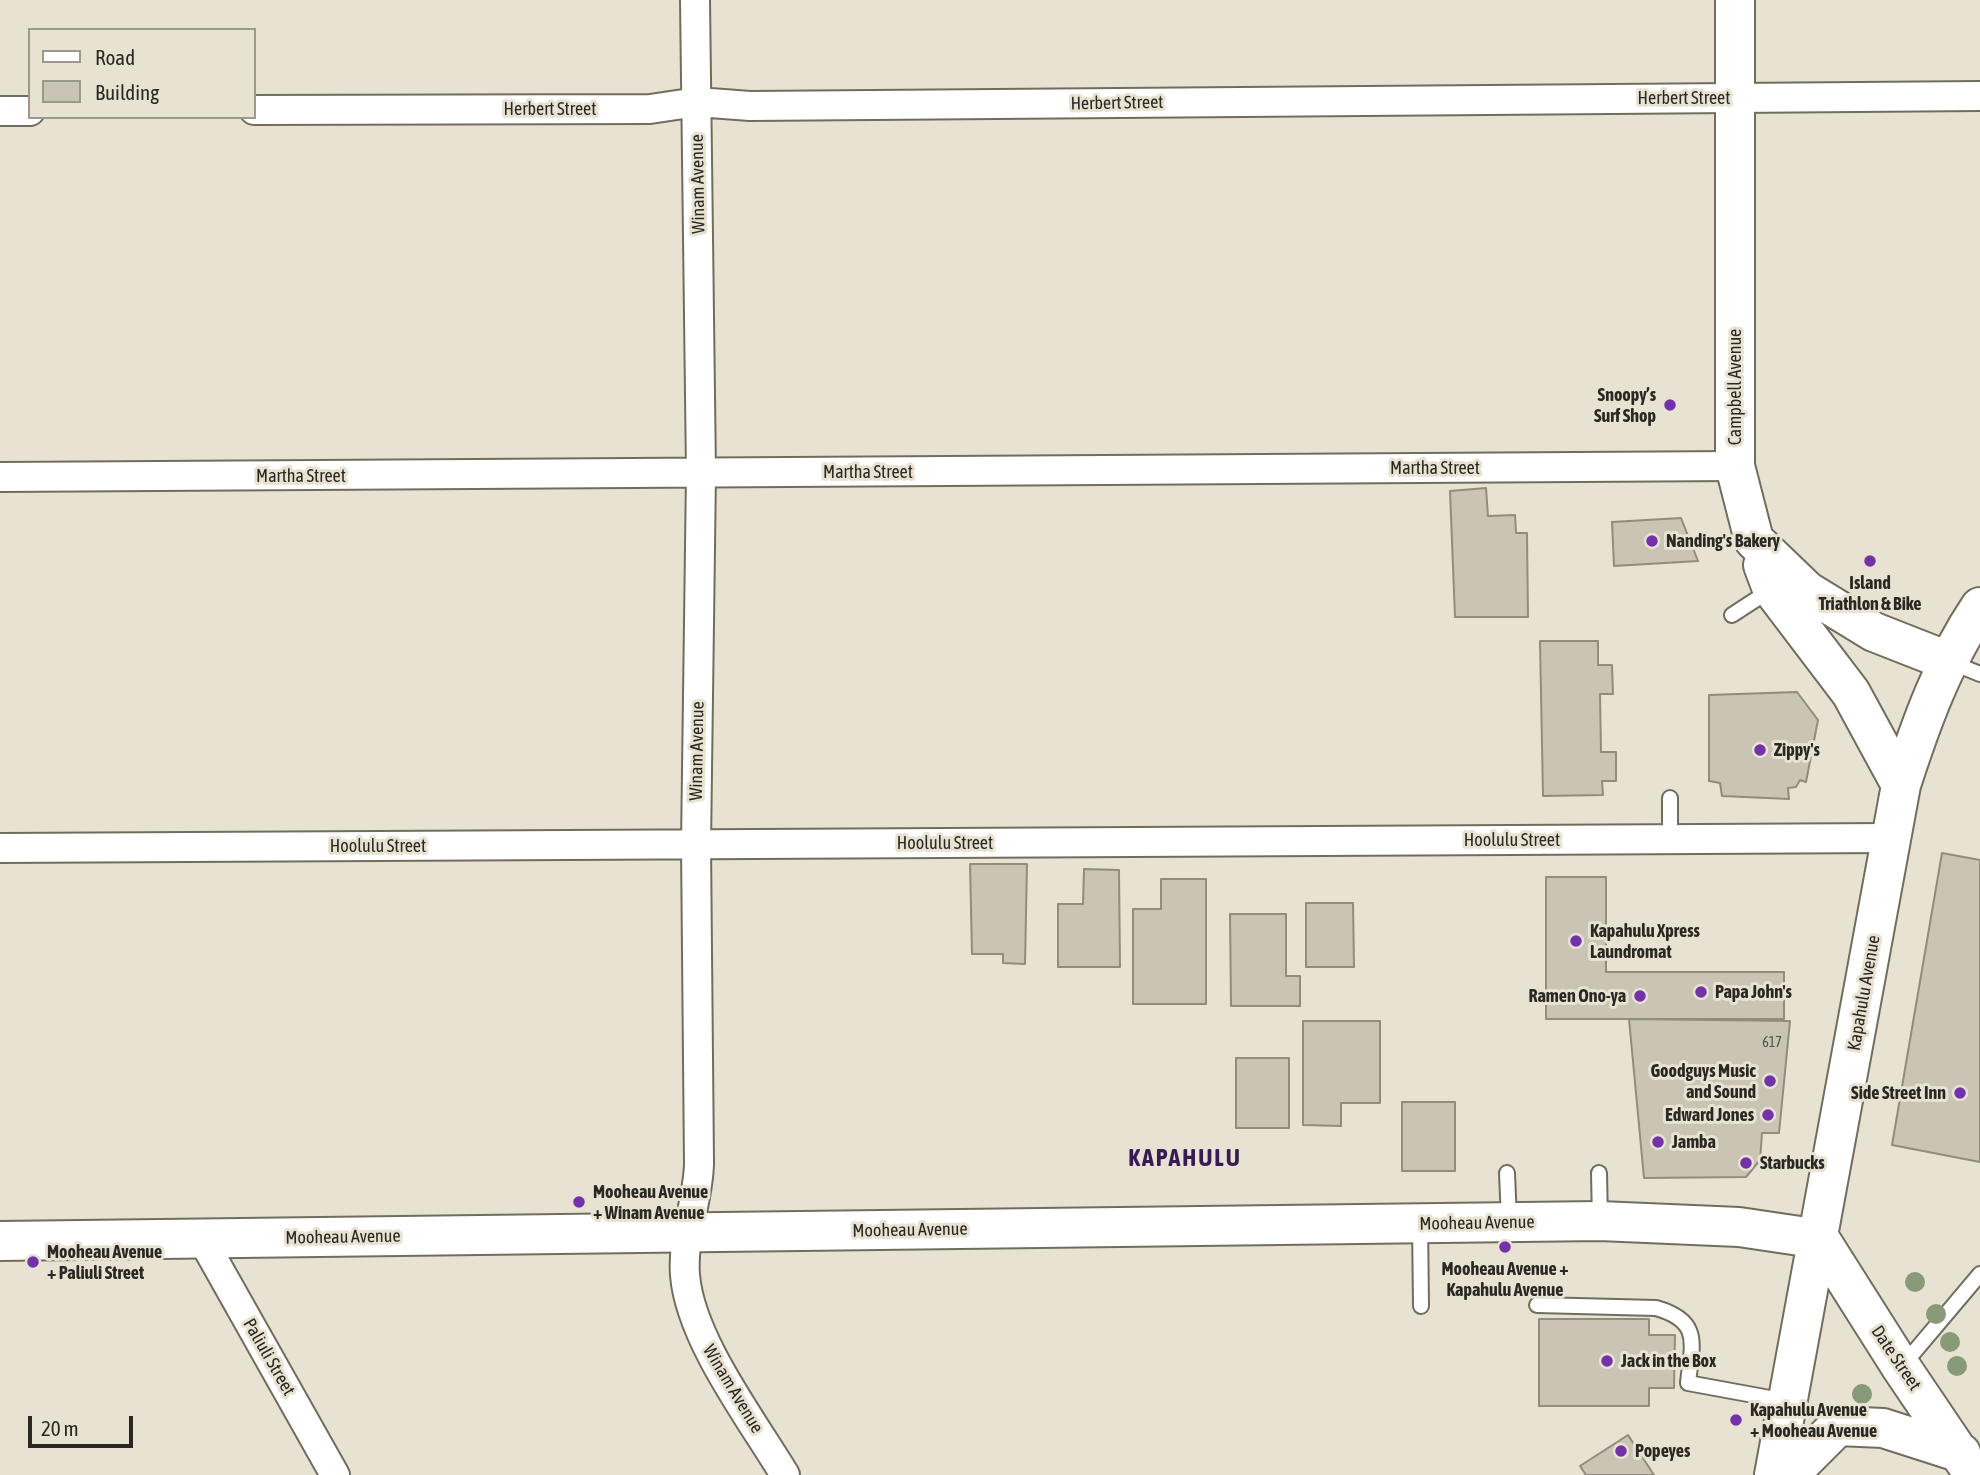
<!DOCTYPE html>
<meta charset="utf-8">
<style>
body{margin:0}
#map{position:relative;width:1980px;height:1475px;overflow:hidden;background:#e8e2d2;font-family:"Asap Condensed",sans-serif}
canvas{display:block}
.legend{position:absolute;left:28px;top:28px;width:228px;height:91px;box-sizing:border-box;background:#e8e2d2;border:2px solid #9c988c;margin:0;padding:9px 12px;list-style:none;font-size:21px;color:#2a2822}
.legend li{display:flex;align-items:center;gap:14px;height:35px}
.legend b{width:35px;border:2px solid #9c988c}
.scale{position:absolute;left:28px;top:1416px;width:105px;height:32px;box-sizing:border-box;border:4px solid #2a2822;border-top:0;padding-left:9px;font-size:21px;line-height:24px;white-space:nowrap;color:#2a2822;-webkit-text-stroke:5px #e8e2d2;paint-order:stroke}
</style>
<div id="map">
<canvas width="1980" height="1475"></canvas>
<ul class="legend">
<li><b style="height:9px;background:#fff"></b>Road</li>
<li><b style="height:19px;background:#c9c4b4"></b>Building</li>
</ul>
<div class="scale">20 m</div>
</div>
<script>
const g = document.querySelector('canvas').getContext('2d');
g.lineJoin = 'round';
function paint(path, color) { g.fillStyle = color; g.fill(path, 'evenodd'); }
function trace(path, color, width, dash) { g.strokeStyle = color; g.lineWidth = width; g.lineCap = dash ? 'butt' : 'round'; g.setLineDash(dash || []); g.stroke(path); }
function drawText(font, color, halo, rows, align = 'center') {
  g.font = font + ' "Asap Condensed",sans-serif'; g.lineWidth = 6; g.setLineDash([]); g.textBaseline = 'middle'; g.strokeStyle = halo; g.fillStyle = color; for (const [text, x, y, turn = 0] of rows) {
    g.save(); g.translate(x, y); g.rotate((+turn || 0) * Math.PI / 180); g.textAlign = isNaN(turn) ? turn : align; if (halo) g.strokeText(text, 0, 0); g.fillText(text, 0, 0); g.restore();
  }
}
const building = new Path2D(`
 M1486 488 1488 516 1515 515 1516 533H1527L1528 617H1455L1450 491Z
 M1681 518 1698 561 1614 566 1612 522Z
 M1540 641H1598V665H1612L1613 694H1600L1601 752H1616V781H1602L1603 795 1543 796Z
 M1797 692 1818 720 1806 782 1800 780 1796 787 1788 788 1789 799 1722 796 1720 783 1709 781V695Z
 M1942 853 1980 860V1162L1892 1145Z
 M970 864H1027L1025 964 1003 963V954H972Z
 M1084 869 1119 870 1120 967H1058V904H1083Z
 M1546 877H1606V972H1784V1019H1546Z
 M1161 879H1206V1004H1133V909H1161Z
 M1306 903H1353L1354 967H1306Z
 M1230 914H1286V976H1300V1006H1231Z
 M1629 1019 1790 1021 1779 1133H1762L1760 1160 1746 1177 1644 1178Z
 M1303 1021H1380V1103H1341V1126L1303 1125Z
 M1236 1058H1289V1128H1236Z
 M1402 1102H1455V1171H1402Z
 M1539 1319H1649V1335H1675L1674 1388H1649V1406H1539Z
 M1628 1435 1654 1475H1586L1580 1466Z`);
paint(building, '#c9c4b4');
trace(building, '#918c7d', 2);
const lane = new Path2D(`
 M1732 615 1772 589
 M1950 662 1980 674
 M1670 839V798
 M1507 1173 1509 1221
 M1599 1173 1600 1220
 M1420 1223 1421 1306
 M1537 1305 1656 1308C1702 1321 1692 1344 1688 1383L1786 1401
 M1904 1364 1980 1274`);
const street = new Path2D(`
 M695 0 701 473 696 845 699 1164C698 1201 682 1238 685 1275 690 1339 752 1420 785 1475
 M254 110 650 109 697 102 750 106 1980 96
 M0 111H30
 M0 477 1735 466
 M0 848 1889 838
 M202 1239 335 1475`);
const secondary = new Path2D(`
 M1735 0V466L1754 540 1807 591 1874 632 1948 661
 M1763 565 1772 589 1851 693 1901 785
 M1820 1239 1901 1367 1974 1475
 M0 1241 1600 1221 1739 1227 1820 1239
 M1774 1475 1901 785C1921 723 1943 662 1980 607
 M1789 1475 1838 1426 1883 1428 1961 1453`);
trace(lane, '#716d5e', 18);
trace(street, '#716d5e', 32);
trace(secondary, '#716d5e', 42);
trace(lane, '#fff', 14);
trace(street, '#fff', 28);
trace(secondary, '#fff', 38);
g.fillStyle = '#889a77';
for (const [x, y] of [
 [1915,1282],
 [1936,1314],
 [1950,1342],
 [1957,1366],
 [1862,1394]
]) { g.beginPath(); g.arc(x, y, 10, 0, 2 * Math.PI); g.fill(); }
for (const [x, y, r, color] of [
 [1670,405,7,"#7333a8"],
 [1652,541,7,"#7333a8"],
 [1870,561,7,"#7333a8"],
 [1760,750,7,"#7333a8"],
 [1576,941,7,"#7333a8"],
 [1701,992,7,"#7333a8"],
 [1640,996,7,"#7333a8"],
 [1770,1081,7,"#7333a8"],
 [1960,1093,7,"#7333a8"],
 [1768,1115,7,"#7333a8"],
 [1658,1142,7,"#7333a8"],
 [1746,1163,7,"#7333a8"],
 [579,1202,7,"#7333a8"],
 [1505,1247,7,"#7333a8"],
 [33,1262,7,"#7333a8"],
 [1607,1361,7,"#7333a8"],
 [1736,1420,7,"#7333a8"],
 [1621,1451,7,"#7333a8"]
]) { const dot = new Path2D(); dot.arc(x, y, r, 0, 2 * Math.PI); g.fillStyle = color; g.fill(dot); trace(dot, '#e8e2d2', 2.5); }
drawText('14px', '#524f46', null, [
 ["617",1772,1043]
]);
drawText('18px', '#2a2822', '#e8e2d2', [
 ["Herbert Street",1684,98],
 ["Herbert Street",1117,103,-1],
 ["Herbert Street",550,109],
 ["Winam Avenue",698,184,-91],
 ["Campbell Avenue",1735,387,-90],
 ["Martha Street",1435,468],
 ["Martha Street",868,472],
 ["Martha Street",301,476],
 ["Winam Avenue",697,751,-89],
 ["Hoolulu Street",1512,840],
 ["Hoolulu Street",945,843],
 ["Hoolulu Street",378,846],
 ["Kapahulu Avenue",1864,993,-80],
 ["Mooheau Avenue",1477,1223,-1],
 ["Mooheau Avenue",910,1230,-1],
 ["Mooheau Avenue",343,1237,-1],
 ["Paliuli Street",269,1357,60],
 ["Date Street",1896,1358,56],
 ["Winam Avenue",733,1389,59]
]);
drawText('bold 18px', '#2a2822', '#e8e2d2', [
 ["Snoopy’s",1656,395,"right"],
 ["Surf Shop",1656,416,"right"],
 ["Nanding's Bakery",1666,541],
 ["Island",1870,583,"center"],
 ["Triathlon & Bike",1870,604,"center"],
 ["Zippy's",1774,750],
 ["Kapahulu Xpress",1590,931],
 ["Laundromat",1590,952],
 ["Papa John's",1715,992],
 ["Ramen Ono-ya",1626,996,"right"],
 ["Goodguys Music",1756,1071,"right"],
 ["and Sound",1756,1092,"right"],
 ["Side Street Inn",1946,1093,"right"],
 ["Edward Jones",1754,1115,"right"],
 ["Jamba",1672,1142],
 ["Starbucks",1760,1163],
 ["Mooheau Avenue",593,1192],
 ["+ Winam Avenue",593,1213],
 ["Mooheau Avenue",47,1252],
 ["+ Paliuli Street",47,1273],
 ["Mooheau Avenue +",1505,1269,"center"],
 ["Kapahulu Avenue",1505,1290,"center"],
 ["Jack in the Box",1621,1361],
 ["Kapahulu Avenue",1750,1410],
 ["+ Mooheau Avenue",1750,1431],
 ["Popeyes",1635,1451]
], 'left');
g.letterSpacing = '2px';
drawText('bold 24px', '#391b54', '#e8e2d2', [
 ["KAPAHULU",1185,1158]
]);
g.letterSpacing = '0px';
</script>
